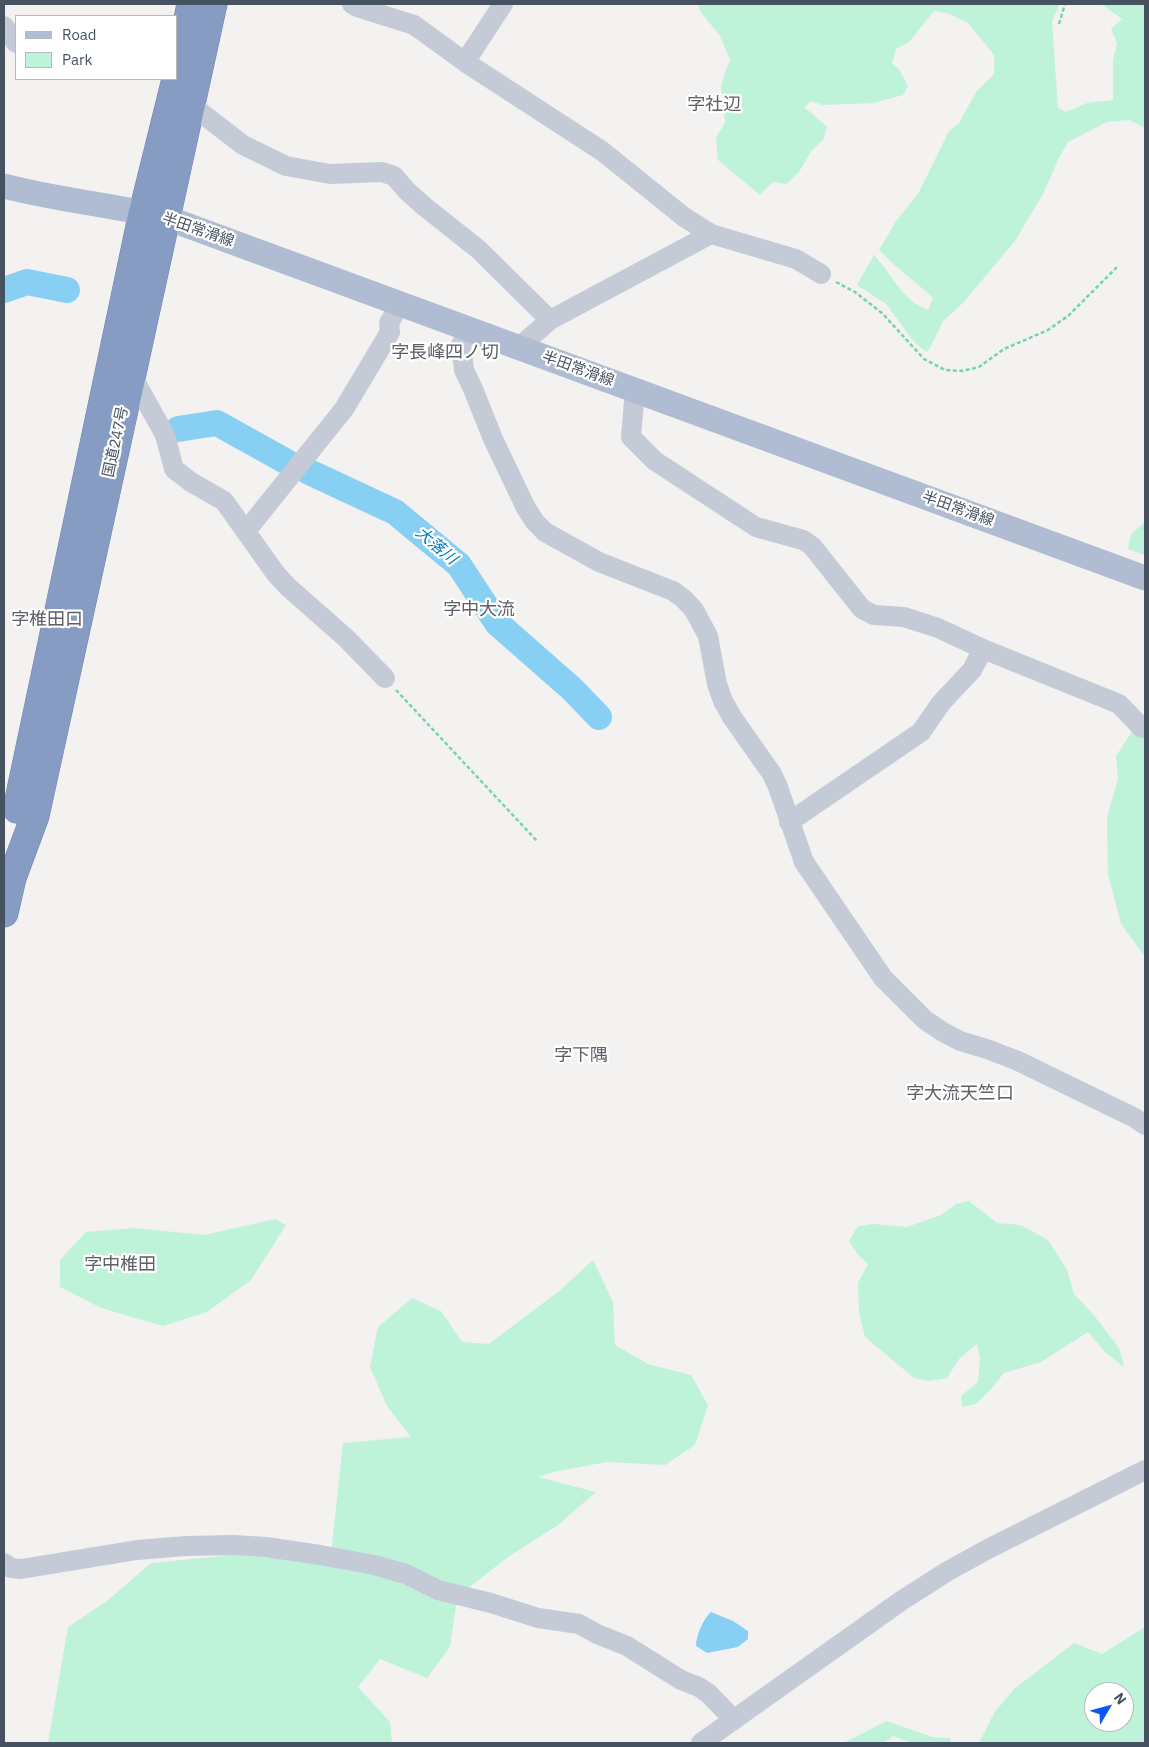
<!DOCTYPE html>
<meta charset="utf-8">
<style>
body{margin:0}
#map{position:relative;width:1149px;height:1747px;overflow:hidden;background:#f4f1f1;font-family:"IBM Plex Sans",sans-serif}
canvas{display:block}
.frame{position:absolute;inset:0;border:5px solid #475260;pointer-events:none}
.legend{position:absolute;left:15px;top:15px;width:162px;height:65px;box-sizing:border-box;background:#fff;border:1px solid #b5babf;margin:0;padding:6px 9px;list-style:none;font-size:15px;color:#475260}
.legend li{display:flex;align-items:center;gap:10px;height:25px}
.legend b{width:25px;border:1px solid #b5babf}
.north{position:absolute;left:1084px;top:1682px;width:50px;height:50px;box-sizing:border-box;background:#fff;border:1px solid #b5babf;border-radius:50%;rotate:53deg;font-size:14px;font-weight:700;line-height:20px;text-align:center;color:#475260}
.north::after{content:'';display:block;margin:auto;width:18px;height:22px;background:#0c55f2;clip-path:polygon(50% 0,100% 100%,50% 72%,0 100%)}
</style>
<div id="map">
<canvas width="1149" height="1747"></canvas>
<div class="frame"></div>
<ul class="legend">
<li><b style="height:6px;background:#afbcd1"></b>Road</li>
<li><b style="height:14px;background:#bef3d9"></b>Park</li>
</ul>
<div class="north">N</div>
</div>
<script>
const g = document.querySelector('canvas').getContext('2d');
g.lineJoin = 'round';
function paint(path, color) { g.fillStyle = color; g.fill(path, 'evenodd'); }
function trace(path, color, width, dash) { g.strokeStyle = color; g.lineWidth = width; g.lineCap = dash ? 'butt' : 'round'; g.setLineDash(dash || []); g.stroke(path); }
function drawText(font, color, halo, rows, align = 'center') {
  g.font = font + ' "IBM Plex Sans","Noto Sans JP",sans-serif'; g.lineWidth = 4.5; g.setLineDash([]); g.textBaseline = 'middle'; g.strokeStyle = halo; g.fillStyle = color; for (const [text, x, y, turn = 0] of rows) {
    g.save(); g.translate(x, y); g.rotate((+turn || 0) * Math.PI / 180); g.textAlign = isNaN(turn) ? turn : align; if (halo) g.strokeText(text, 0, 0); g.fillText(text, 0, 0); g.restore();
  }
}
paint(new Path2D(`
 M698 4H1060L1052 21 1058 108 1066 112 1087 103 1113 100V60L1117 43 1111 29 1122 19 1101 4H1145V128L1129 120 1107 122 1068 142 1059 158 1043 194 1015 241 963 303 943 321 930 348 926 352 915 343 886 304 857 285 874 255C892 274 902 301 928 310L933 298C915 281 896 268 879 250L896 221 918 194 949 131 959 123 976 92 994 74V55L968 23 950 14 934 11 909 42 896 49 892 64 899 69 908 86 903 95 874 103 823 105 811 101 804 108 809 111 827 127 823 140 811 151 799 172 787 184 773 182 760 195 718 160 716 138 725 122 721 85 730 59 720 36 700 11Z
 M1145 522V555L1128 549 1131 534Z
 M1133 730 1145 734V957L1121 924 1108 874 1107 817 1118 779 1116 756Z
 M969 1201 997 1223 1021 1225 1048 1240 1067 1270 1074 1294 1093 1314 1119 1348 1124 1367 1106 1353 1088 1332 1041 1362 1004 1373 991 1389 976 1404 962 1407 961 1396 978 1382 980 1358 977 1344 959 1359 947 1378 928 1381 914 1378 865 1337 859 1312 858 1283 868 1264 858 1255 849 1241 858 1226 874 1224 907 1227 941 1215 956 1204Z
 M275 1219 286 1225 251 1280 207 1312 163 1326 101 1308 60 1287V1260L86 1232 135 1228 204 1235Z
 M593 1260 613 1302 615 1345 648 1364 691 1375 708 1405 695 1445 665 1465 607 1462 553 1472 538 1477 596 1492 558 1525 508 1557 467 1589 456 1605 450 1647 427 1678 380 1659 358 1687 390 1722 392 1743H48L68 1627 107 1601 151 1563 273 1551 330 1563 343 1443 411 1437 387 1406 370 1367 378 1327 412 1298 441 1311 462 1342 489 1344 559 1291Z
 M1145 1627V1743H979L994 1713 1014 1689 1074 1643 1102 1654ZM1094 1692H1124V1722H1094Z
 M887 1721 932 1737 950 1738 951 1743H911L893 1736 884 1743H842C858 1737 871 1728 887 1721Z`), '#bef3d9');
paint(new Path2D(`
 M711 1612 733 1621 748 1631V1639L738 1647 707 1653 696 1646C696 1636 703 1619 711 1612Z`), '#88d0f3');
trace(new Path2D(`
 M4 290 27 282 67 290
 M178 429 217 423 287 462
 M309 472 395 512 459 565 497 623 572 689 599 717`), '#88d0f3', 26);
const highway = new Path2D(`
 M176 78 191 4
 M17 809 143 212 176 79
 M4 913 12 878 35 816 213 4`);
trace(highway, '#7187af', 29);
trace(new Path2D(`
 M1059 24 1065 4
 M836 282 855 292 883 314 924 359 945 370 962 371 979 367 1004 349 1048 330 1068 316 1117 267
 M396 690 537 841`), '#73d4b0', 2.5, [4, 2.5]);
trace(new Path2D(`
 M352 4 357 7 414 25 465 62 602 151 684 217 711 234 796 259 821 274
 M4 26 16 43
 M465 62 503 4
 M191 105 243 145 286 166 330 174 382 172 394 176 407 191 425 207 478 249 550 320
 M468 330 461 345 464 370 473 389 493 439 526 508 535 522 545 532 599 562 673 591 684 599 694 610 708 636 717 684 723 701 732 717 772 774 778 787 804 862 883 978 925 1020 943 1032 960 1041 987 1049 1018 1061 1135 1118 1145 1125
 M518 348 550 320 711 234
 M129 381 136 383 165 435 174 469 191 482 224 501 276 574 288 587 346 638 385 678
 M635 389 631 437 655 461 756 527 803 540 812 546 862 609 874 615 904 617 938 628 983 649 1119 704 1142 728H1145
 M246 531 344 409 390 332 389 323 400 304
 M789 822 921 732 941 703 972 670 983 649
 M4 1563 11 1568 21 1569 137 1550 186 1546 234 1545 266 1547 320 1555 374 1565 406 1574 438 1590 491 1603 538 1618 579 1624 597 1634 627 1646 681 1680 699 1687 709 1694 734 1720
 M701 1743 901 1601 948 1571 988 1549 1145 1470`), '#c4cbd7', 20);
trace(new Path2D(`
 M4 186C57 200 113 205 167 218L1145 578`), '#afbcd1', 25);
trace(highway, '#869cc3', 28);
drawText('15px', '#475260', '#fff', [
 ["半田常滑線",198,230,19],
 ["半田常滑線",578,369,20],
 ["国道247号",116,442,-78],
 ["半田常滑線",958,509,20]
]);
drawText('italic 16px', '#027cb9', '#fff', [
 ["大落川",436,546,40]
]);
drawText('18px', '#5d6067', '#fff', [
 ["字社辺",714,105],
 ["字長峰四ノ切",445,353],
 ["字中大流",479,610],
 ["字椎田口",47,620],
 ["字下隅",581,1056],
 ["字大流天竺口",960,1094],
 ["字中椎田",120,1265]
]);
</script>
